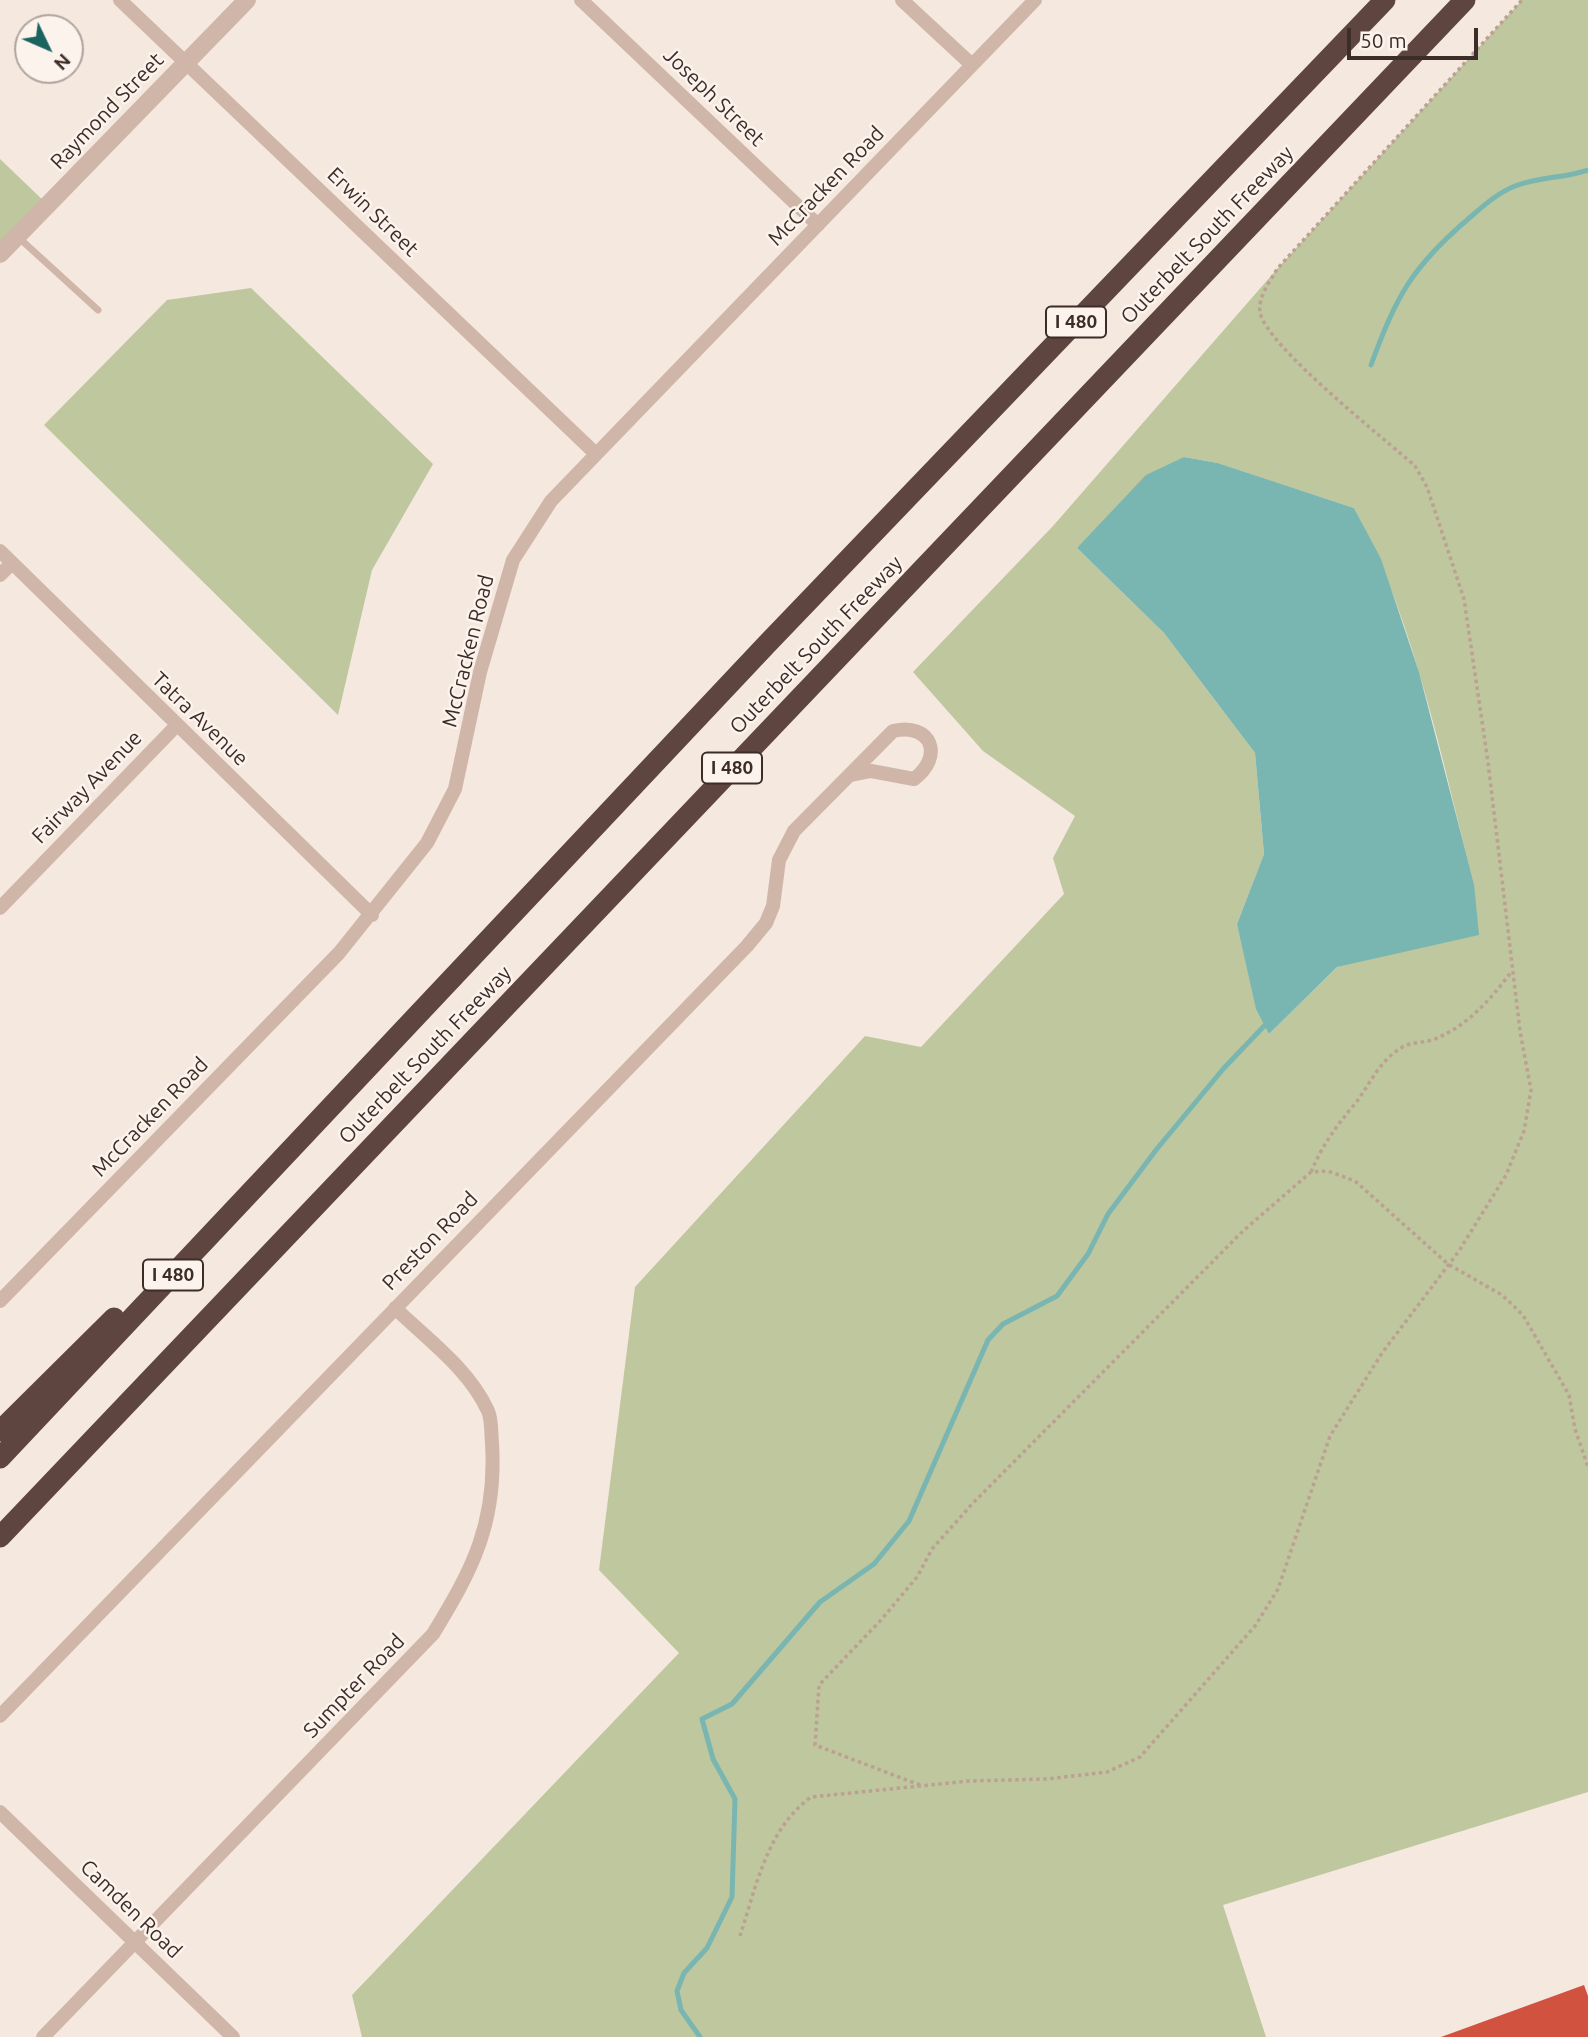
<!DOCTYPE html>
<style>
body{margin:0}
#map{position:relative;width:1588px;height:2037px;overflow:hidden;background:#f5e8df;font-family:Ubuntu,sans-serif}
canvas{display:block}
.north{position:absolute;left:14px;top:14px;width:70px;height:70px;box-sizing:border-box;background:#fcf3ec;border:2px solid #afa49e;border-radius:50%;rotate:134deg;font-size:19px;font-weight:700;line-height:28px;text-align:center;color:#3c2d29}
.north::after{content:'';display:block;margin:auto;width:24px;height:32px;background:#1a635f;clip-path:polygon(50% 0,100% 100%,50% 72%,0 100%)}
.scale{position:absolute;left:1347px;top:28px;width:131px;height:32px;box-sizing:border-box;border:4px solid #3c2d29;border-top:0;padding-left:9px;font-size:21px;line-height:24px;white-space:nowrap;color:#3c2d29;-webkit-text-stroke:5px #fcf3ec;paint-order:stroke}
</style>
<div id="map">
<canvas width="1588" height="2037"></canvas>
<div class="north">N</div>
<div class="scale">50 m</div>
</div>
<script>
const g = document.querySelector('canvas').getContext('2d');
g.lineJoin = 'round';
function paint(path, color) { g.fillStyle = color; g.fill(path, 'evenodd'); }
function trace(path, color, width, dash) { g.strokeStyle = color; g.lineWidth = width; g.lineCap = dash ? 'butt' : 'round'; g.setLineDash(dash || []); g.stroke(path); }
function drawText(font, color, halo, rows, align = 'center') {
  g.font = font + ' Ubuntu,sans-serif'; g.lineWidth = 5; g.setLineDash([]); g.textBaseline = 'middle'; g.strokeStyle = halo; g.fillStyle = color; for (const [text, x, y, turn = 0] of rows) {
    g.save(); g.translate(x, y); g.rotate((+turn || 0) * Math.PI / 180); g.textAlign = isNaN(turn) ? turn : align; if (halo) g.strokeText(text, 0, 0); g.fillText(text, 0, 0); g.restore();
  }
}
paint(new Path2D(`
 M1522 0H1588V1792L1223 1905 1266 2037H362L352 1995 679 1653 599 1570 635 1287 865 1036 921 1047 1064 894 1053 858 1075 816 983 751 913 672 1053 526 1277 269ZM1184 457 1218 463 1354 508C1416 624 1441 758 1474 884L1361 960 1337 967 1269 1034 1237 924 1264 854 1255 753 1164 633 1077 548Z
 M0 159 48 205 0 254Z
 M251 288 433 464 372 570 338 715 44 425 167 300Z`), '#bec79d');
paint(new Path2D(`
 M1184 457 1218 463 1354 508 1381 559 1419 672 1474 884 1479 935 1337 967 1269 1034 1256 1009 1237 924 1264 854 1255 753 1164 633 1077 548 1146 475Z`), '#7ab6b1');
trace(new Path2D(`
 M1371 365C1395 298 1412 267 1467 220 1481 208 1497 193 1515 186 1539 177 1564 178 1588 170
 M700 2037 681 2010 677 1991 684 1973 707 1948 732 1897 735 1799 713 1759 702 1719 732 1704 820 1602 874 1564 909 1521 988 1340 1003 1324 1057 1296 1088 1254 1108 1214 1156 1150 1224 1068 1267 1023`), '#7ab6b1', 5);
paint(new Path2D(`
 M1584 1985 1588 1996V2037H1441Z`), '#d25240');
trace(new Path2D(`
 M1311 1172C1323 1144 1335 1128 1354 1105 1370 1085 1378 1062 1401 1048 1410 1042 1422 1043 1432 1040 1467 1027 1490 1000 1512 971
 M920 1785 815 1745 819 1685 881 1620 917 1577 932 1549 973 1503 1243 1231 1311 1172 1328 1171 1355 1181 1448 1264 1502 1295 1523 1315 1569 1395 1575 1429 1588 1467
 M740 1936C756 1887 767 1829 811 1797L969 1781 1047 1779 1107 1772 1140 1757 1255 1626 1278 1589 1330 1436 1382 1353 1459 1251 1506 1175 1524 1131 1531 1090 1520 1031 1488 762 1464 599 1427 487 1415 466C1385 439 1265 345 1260 312 1258 296 1270 282 1277 269L1522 0`), '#bca093', 3.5, [3.5, 3.5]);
trace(new Path2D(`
 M18 237 98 310`), '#d0b6a9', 7);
trace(new Path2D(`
 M120 0 596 454
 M581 0 818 225
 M902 0 972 65
 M0 551 372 915
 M0 575 12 563
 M0 908 176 726
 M0 1301 339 953 427 843 455 789 480 672 513 560 551 501 1035 0
 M0 1716 747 946 766 923 773 906 779 860 794 831 893 731C932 722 944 757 914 779L871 771 851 775
 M0 1812 233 2037
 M43 2037 433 1634C473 1569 497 1522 492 1443 491 1433 492 1420 488 1411 469 1369 427 1339 395 1308`), '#d0b6a9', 14);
trace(new Path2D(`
 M0 254 247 0`), '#d0b6a9', 18);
trace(new Path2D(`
 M0 1431 114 1318
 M0 1458 767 644 1385 0
 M0 1537 1465 0`), '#5e4540', 21);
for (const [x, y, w] of [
 [1076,322,60],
 [732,768,60],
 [173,1275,60]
]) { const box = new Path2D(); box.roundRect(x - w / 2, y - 15.5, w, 31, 5); g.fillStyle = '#fcf3ec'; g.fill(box); trace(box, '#3c2d29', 2); }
drawText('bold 19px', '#3c2d29', null, [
 ["I 480",1076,322],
 ["I 480",732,768],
 ["I 480",173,1275]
]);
drawText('21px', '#3c2d29', '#fcf3ec', [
 ["Joseph Street",714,97,44],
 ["Raymond Street",107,111,-46],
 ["McCracken Road",826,186,-46],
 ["Erwin Street",373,212,44],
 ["Outerbelt South Freeway",1207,235,-46],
 ["Outerbelt South Freeway",816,645,-46],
 ["McCracken Road",468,651,-76],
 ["Tatra Avenue",200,719,44],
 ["Fairway Avenue",87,787,-46],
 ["Outerbelt South Freeway",425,1055,-46],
 ["McCracken Road",150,1117,-46],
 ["Preston Road",430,1241,-46],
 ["Sumpter Road",354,1686,-46],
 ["Camden Road",131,1909,44]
]);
</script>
